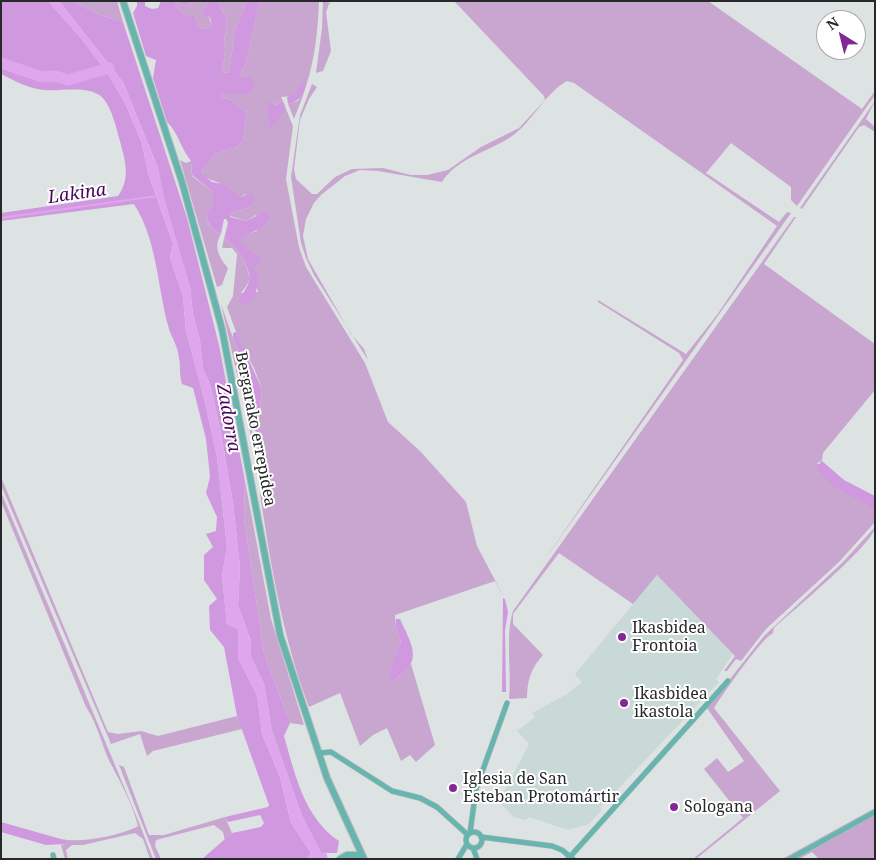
<!DOCTYPE html>
<meta charset="utf-8">
<style>
body{margin:0}
#map{position:relative;width:876px;height:860px;overflow:hidden;background:#dde3e2;font-family:"Noto Serif",serif}
canvas{display:block}
.frame{position:absolute;inset:0;border:2px solid #272929;pointer-events:none}
.north{position:absolute;left:816px;top:10px;width:50px;height:50px;box-sizing:border-box;background:#fff;border:1px solid #a9a9a9;border-radius:50%;rotate:324deg;font-size:14px;font-weight:700;line-height:20px;text-align:center;color:#272929}
.north::after{content:'';display:block;margin:auto;width:18px;height:22px;background:#822996;clip-path:polygon(50% 0,100% 100%,50% 72%,0 100%)}
</style>
<div id="map">
<canvas width="876" height="860"></canvas>
<div class="frame"></div>
<div class="north">N</div>
</div>
<script>
const g = document.querySelector('canvas').getContext('2d');
g.lineJoin = 'round';
function paint(path, color) { g.fillStyle = color; g.fill(path, 'evenodd'); }
function trace(path, color, width, dash) { g.strokeStyle = color; g.lineWidth = width; g.lineCap = dash ? 'butt' : 'round'; g.setLineDash(dash || []); g.stroke(path); }
function drawText(font, color, halo, rows, align = 'center') {
  g.font = font + ' "Noto Serif",serif'; g.lineWidth = 4; g.setLineDash([]); g.textBaseline = 'middle'; g.strokeStyle = halo; g.fillStyle = color; for (const [text, x, y, turn = 0] of rows) {
    g.save(); g.translate(x, y); g.rotate((+turn || 0) * Math.PI / 180); g.textAlign = isNaN(turn) ? turn : align; if (halo) g.strokeText(text, 0, 0); g.fillText(text, 0, 0); g.restore();
  }
}
paint(new Path2D(`
 M657 575 733 654 716 679 719 682 618 789 611 801 608 800 601 806V811L589 824 568 830 529 817 525 820 514 817 499 802 529 744 517 731 535 717 532 713 567 694 582 682 575 674Z`), '#c9d9d7');
paint(new Path2D(`
 M72 1H117L123 22 100 15Z
 M193 1H209L202 11 209 17 212 26 203 29 198 25 195 16H186L175 6V2L187 6Z
 M217 1H247L235 30 229 73 223 72C221 66 224 63 225 57 225 53 223 49 224 45 226 20 232 25 217 1Z
 M260 1H319C317 48 312 76 294 119L288 104 298 101 306 86 301 84 297 93 292 96 281 97 283 101 276 105 272 102 282 112 286 109 293 126 286 179 299 247 306 267 365 363 388 422 420 451 466 502 477 546 505 599 495 581 395 615 396 628 401 642 390 676 396 679 411 664 435 745 416 762 410 755 401 761 387 728 373 735 360 746 340 693 309 707C283 638 271 566 260 494L264 492 258 426 262 389 254 368 240 343 227 307 233 296 237 254 232 248H222L224 239C235 242 251 269 249 280 248 284 244 289 241 293L258 292 250 266 260 259 238 241 245 235 257 231 256 215 246 221 230 216 231 213 251 207 246 194 240 197C233 194 230 189 223 185 215 180 212 182 202 174L203 168 209 163 214 154 237 147 243 141 247 112 229 99 221 98 222 94 237 93 243 78 240 73 245 67Z
 M323 1 331 3 329 4 326 12 331 51 323 71 316 73 322 28Z
 M454 1H708L862 109 875 91V95L797 206 791 200V187L731 143 706 173 779 222 787 212 791 213 540 566 683 360 679 353 671 348 598 302V300L686 354 717 315 777 226 574 83 567 81C547 92 534 118 516 133 494 151 458 156 442 182L378 171 360 170 345 176 321 195 314 203 306 219 303 236 308 259 351 334 364 349 368 360 314 275 306 258 301 243 291 177 300 115 312 84 317 87 309 99 300 120 294 169 296 179 312 194H317L335 177 352 169 383 168 411 175H427L448 170 481 147 519 128 545 100 544 96Z
 M875 101 866 119 875 127V132L864 125 859 127 802 209 800 208Z
 M180 160 186 163 191 161 192 176 213 192V203L206 213C207 223 211 231 221 234 213 247 219 257 228 268L222 285 217 287Z
 M794 217H796L764 264 875 344V390L823 453 822 461 817 463 875 509V522L839 562 766 629 741 661 736 659 727 671H724L735 656 657 575 633 604 559 553 513 614V624L543 655C531 668 527 681 527 698L509 699C512 673 505 635 513 611Z
 M221 304 233 338 248 372 253 444Z
 M1 477 108 732 118 734 141 731 158 736 237 716 242 729 153 751 147 756 140 734 111 744 1 485Z
 M245 481 271 619 304 725 290 723 264 653 244 519Z
 M1 492 140 825 153 859H150L143 839 135 833 83 845H72L66 850 68 859H65L61 845 65 844 67 840C85 842 123 835 138 826 133 806 123 787 113 768 102 749 99 726 86 707L2 504Z
 M875 527C875 543 790 613 774 628L773 633C761 639 723 694 714 708L780 791 696 859H693L743 818 704 769 717 758 728 772 744 761 707 708 764 636 842 563Z
 M119 765 124 767 149 835H164L225 817 232 833 225 841 223 832 214 825 156 840 155 846 161 859H156Z
 M875 808V810L787 859H782Z
 M875 814V859H819L812 852 799 859H794Z`), '#c8a6d0');
paint(new Path2D(`
 M1 1H48L80 37 106 71 125 103 142 143 148 173 173 244 170 258 183 296 186 331 205 402 217 457 227 547 222 576 227 624 238 629V658L257 695 262 734 280 777 291 823 311 853 307 859H202L232 833 261 827 264 823 260 815 228 822 225 817 268 807 269 805 237 716 224 647 210 630 209 606 217 599 204 580V555L213 547 206 534 216 531 217 517 206 493 210 477 206 439 193 388 182 384C179 374 181 367 179 358 178 347 172 338 169 329 157 287 158 242 134 204L1 221V213L118 196C130 179 126 164 121 145 117 131 114 115 106 102 94 83 63 92 44 90 29 89 15 81 1 74Z
 M59 1H72L100 15 123 22 187 218 219 345 245 481 244 519 264 653 290 723 284 736C295 774 304 818 339 841L337 853H321L302 816 272 731 264 684 251 657V642L238 605 240 567 233 503 221 433 211 387 203 369 200 341 193 314 190 287 164 200 158 168 123 82Z
 M137 1H145V6L152 9 158 8 161 1H193L187 6 175 2V6L186 16H195L198 25 203 29 212 26 210 17 203 15 202 11 209 1H217C232 26 226 19 224 45 223 49 225 53 225 57 224 63 221 66 223 72L229 73 235 30 247 1H260L245 67 240 73 243 78 251 77 255 86 248 94H222L221 98 229 99 247 112 243 141 237 147 214 154 209 163 203 168 202 173 212 182 223 184 240 197 252 193 253 197 251 207 231 213 230 217 246 221 264 212 270 215C265 231 249 231 239 241L261 259 256 266H251L259 275C256 288 258 299 244 305L239 302C241 294 248 288 249 280 252 270 235 242 224 239L228 223 226 219H224L221 234C211 231 207 222 206 213L213 203V192L192 175 191 161C181 149 178 132 167 122L153 78 156 60 146 56 133 13 137 6Z
 M304 83 306 86C302 96 299 102 288 104L287 97 296 93 298 86Z
 M283 101 286 109 271 128 266 116 270 114 266 106 269 102 276 105Z
 M236 332 262 389 258 426 261 455 258 452 257 432 252 428 248 372 233 338V333Z
 M822 461 844 480 875 496V509L834 487 816 467Z
 M503 598 505 599 508 612 505 630 506 689V692H502Z
 M396 619H400C405 631 419 652 410 665 407 670 400 674 396 679H392L389 675 401 642 396 628Z
 M1 822 61 839 67 840 65 844 46 845 1 832Z`), '#d098de');
paint(new Path2D(`
 M48 1H59L123 82 158 168 165 200 190 287 193 314 200 341 203 369 211 387 221 433 233 503 240 567 238 605 251 643V657L264 684 272 731 302 816 321 853 326 852 328 859H307L311 853 291 823 280 777 262 734 257 695 238 658V629L227 625 222 576 227 547 217 457 205 402 186 331 183 296 170 258 173 244 148 173 142 143 125 103 105 70 80 37Z`), '#dfa6ed');
trace(new Path2D(`
 M1 218 157 196`), '#dfa6ed', 2);
trace(new Path2D(`
 M1 63 42 77 55 76 68 80 109 68`), '#dfa6ed', 11);
const minor = new Path2D(`
 M319 753 331 752 392 791 420 798 437 807 468 835
 M466 840a8 8 0 1 1 16 0a8 8 0 1 1-16 0Z
 M470 833 476 789 507 703
 M481 837 552 846 562 850 573 859
 M473 848 477 859
 M53 855 54 859
 M458 859 467 844
 M568 859 728 681
 M790 859 875 812`);
const tertiary = new Path2D(`
 M123 1 182 182 222 329 280 635 327 778 364 859
 M340 859 347 855H362`);
trace(minor, '#b9bebd', 6);
trace(tertiary, '#b9bebd', 8);
trace(minor, '#67b5ae', 5);
trace(tertiary, '#67b5ae', 6);
for (const [x, y, r, color] of [
 [622,637,5,"#822996"],
 [624,703,5,"#822996"],
 [453,788,5,"#822996"],
 [674,807,5,"#822996"]
]) { const dot = new Path2D(); dot.arc(x, y, r, 0, 2 * Math.PI); g.fillStyle = color; g.fill(dot); trace(dot, '#fff', 2); }
drawText('16px', '#272929', '#fff', [
 ["Bergarako errepidea",255,429,79]
]);
drawText('16px', '#272929', '#fff', [
 ["Ikasbidea",632,628],
 ["Frontoia",632,646],
 ["Ikasbidea",634,694],
 ["ikastola",634,712],
 ["Iglesia de San",463,779],
 ["Esteban Protomártir",463,797],
 ["Sologana",684,807]
], 'left');
drawText('italic 18px', '#4d025b', '#fff', [
 ["Lakina",77,194,-8],
 ["Zadorra",228,418,80]
]);
</script>
